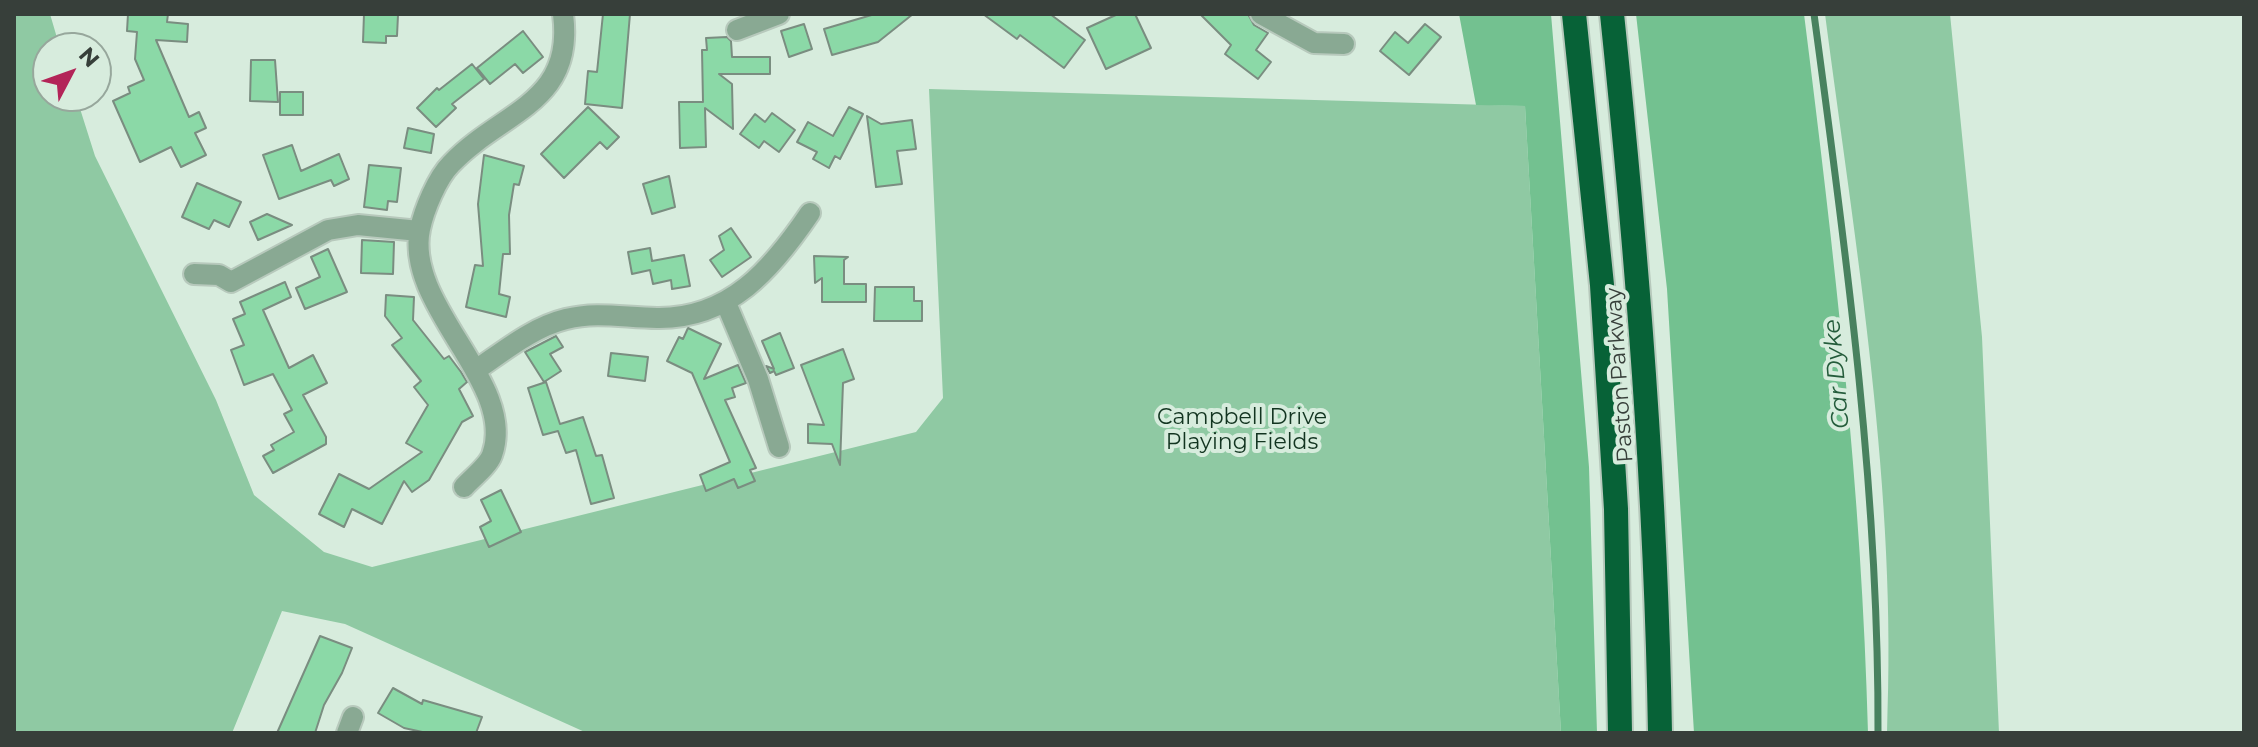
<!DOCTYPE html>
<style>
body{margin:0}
#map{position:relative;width:2258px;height:747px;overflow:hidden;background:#d7ecdd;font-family:Montserrat,sans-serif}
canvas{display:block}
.frame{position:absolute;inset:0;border:16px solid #373f3a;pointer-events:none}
.north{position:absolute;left:32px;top:32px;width:80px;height:80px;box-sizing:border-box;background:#d7ecdd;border:2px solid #97a79c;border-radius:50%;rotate:49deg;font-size:22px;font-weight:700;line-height:32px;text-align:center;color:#373f3a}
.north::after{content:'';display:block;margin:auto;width:28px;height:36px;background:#b32458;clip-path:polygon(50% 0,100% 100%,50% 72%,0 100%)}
</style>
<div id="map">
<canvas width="2258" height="747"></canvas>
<div class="frame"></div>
<div class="north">N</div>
</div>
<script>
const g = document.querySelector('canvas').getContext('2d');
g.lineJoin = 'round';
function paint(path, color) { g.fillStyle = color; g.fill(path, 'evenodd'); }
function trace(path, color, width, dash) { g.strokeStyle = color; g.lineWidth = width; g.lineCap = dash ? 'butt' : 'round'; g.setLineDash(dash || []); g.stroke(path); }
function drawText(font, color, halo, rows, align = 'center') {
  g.font = font + ' Montserrat,sans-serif'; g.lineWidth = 8; g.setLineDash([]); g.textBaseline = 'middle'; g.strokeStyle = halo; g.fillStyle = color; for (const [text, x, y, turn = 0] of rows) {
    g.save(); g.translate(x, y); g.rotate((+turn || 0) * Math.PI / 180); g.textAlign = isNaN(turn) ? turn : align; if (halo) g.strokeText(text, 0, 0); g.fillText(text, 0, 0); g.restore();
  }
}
paint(new Path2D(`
 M14 14H50L60 48H48V96H76L95 156 216 400 254 495 324 552 372 567 916 432 943 398 929 89 1525 106 1561 733H587L345 624 282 611 232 733H14Z
 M1825 14H1950L1982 337 1999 733H1887C1898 493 1856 251 1825 14Z`), '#8fc9a3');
paint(new Path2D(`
 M1459 14H1551L1589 467 1597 733H1561L1525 106 1476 105Z
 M1636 14H1804C1834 253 1862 492 1868 733H1694L1667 289Z`), '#73c190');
trace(new Path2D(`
 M1814 14C1846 252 1879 493 1878 733`), '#48825f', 7);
const building = new Path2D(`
 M128 14H168L167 22 188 24 187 42 156 40 189 117 199 112 206 128 195 133 206 155 181 167 171 147 140 162 113 101 130 93 128 87 144 80 135 59 137 32 127 31Z
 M364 14 398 15 397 36H386V43L363 42Z
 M603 14H630L622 108 585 104 588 71 597 72Z
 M875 14H913L878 42 832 55 824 29Z
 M983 14H1050L1085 40 1064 68 1020 35 1017 39Z
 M1118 14H1135L1151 48 1106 69 1087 28Z
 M1200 14H1248L1254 25 1268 33 1256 50 1271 62 1258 79 1225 54 1231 45Z
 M804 24 812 49 789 57 781 31Z
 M1425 24 1441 37 1409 75 1380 51 1395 32 1408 43Z
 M523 31 543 57 523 73 515 64 490 84 477 68Z
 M727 37 731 41 732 57H770V74H719L732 84 733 129 705 108 706 147 680 148 679 102H703L702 50H707L706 38Z
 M251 60H275L278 102 250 101Z
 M472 64 484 79 452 104 456 108 436 127 417 108 437 88 439 90Z
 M280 92H303V115H280Z
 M588 107 619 137 607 149 600 142 564 178 541 154Z
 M849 107 863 114 840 159 835 156 829 168 813 159 817 152 797 142 808 122 833 136Z
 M772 113 795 130 779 152 764 141 759 148 740 134 755 114 765 122Z
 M867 116 881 124 912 120 916 149 897 151 902 184 876 187Z
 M408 128 434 134 431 153 404 148Z
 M292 145 301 171 339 154 349 179 334 186 331 180 279 199 263 155Z
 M484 155 524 166 519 185 514 184 509 215 510 254H503L499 294 510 297 506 317 466 307 475 265 483 266 478 204Z
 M369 165 401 168 397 202 388 201 387 210 364 207Z
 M669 176 675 207 652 214 643 184Z
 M197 183 241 202 229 227 214 220 209 229 182 217Z
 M267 214 292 225 258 240 250 222Z
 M731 228 751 257 722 277 710 260 724 250 719 236Z
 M362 240 394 242 393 274 361 273Z
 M650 248 652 261 684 255 690 286 672 289 671 280 653 284 650 270 632 274 628 252Z
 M328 249 347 292 305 309 296 288 320 277 311 257Z
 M814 256 848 257 844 260V284H866V302H822V278L815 283Z
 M285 282 291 297 263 310 289 368 313 355 327 383 303 395 326 437V444L273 473 263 456 274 450 271 445 294 432 284 414 292 410 273 374 244 385 231 350 244 345 233 319 245 314 240 302Z
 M875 287H914V301H922V321H874Z
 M386 295 414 297 413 320 444 359 449 356 461 372 467 382 459 389 473 416 462 422 429 480 412 492 404 481 382 524 352 509 344 527 319 514 339 474 369 489 422 452 406 443 428 405 414 387 421 381 392 345 402 338 385 316Z
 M688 328 721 344 704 379 738 365 746 383 732 388 735 397 725 400 756 468 750 470 755 481 738 488 734 479 706 491 700 475 730 462 692 373 667 361 679 337 683 339Z
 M780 333 794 368 776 375 774 371 770 373 766 366 774 369 762 341Z
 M556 336 563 347 550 354 561 371 544 382 525 352Z
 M843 349 854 379 843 383 840 465 832 444 808 443V424L824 425 801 365Z
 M611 353 648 357 645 381 608 376Z
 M546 382 560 424 583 417 596 456 602 455 614 498 591 504 576 450 566 453 558 431 543 435 528 388Z
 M501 490 521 532 489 547 480 527 491 521 481 500Z
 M320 636 352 648 342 673 324 705 315 733H277Z
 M393 688 422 704 423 700 482 717 476 733H427L404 728 378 713Z`);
paint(building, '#8bd9a7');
trace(building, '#7a8d80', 2);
const street = new Path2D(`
 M1261 14 1314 43 1344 44
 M737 30 779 14
 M194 274 219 275 231 282 328 230 358 225 419 231
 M726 303 758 379 779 447
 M476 370C504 351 533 327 566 319 597 311 626 318 657 318 730 319 772 269 810 213
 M464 487C472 478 488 466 492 455 518 383 404 307 420 229 424 210 437 178 451 164 501 111 575 104 563 14
 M347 733 353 717`);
const highway = new Path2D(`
 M1574 14 1602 285 1616 509 1620 733
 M1612 14C1637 254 1656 492 1660 733`);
trace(street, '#b7c9bc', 24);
trace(highway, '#b7c9bc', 28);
trace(street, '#89a993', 20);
trace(highway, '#076237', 24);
drawText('22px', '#373f3a', '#d7ecdd', [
 ["Paston Parkway",1620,375,-94]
]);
drawText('22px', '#123420', '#d7ecdd', [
 ["Campbell Drive",1242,418],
 ["Playing Fields",1242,443]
]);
drawText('italic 24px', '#245c3b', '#d7ecdd', [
 ["Car Dyke",1837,374,-95]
]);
</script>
